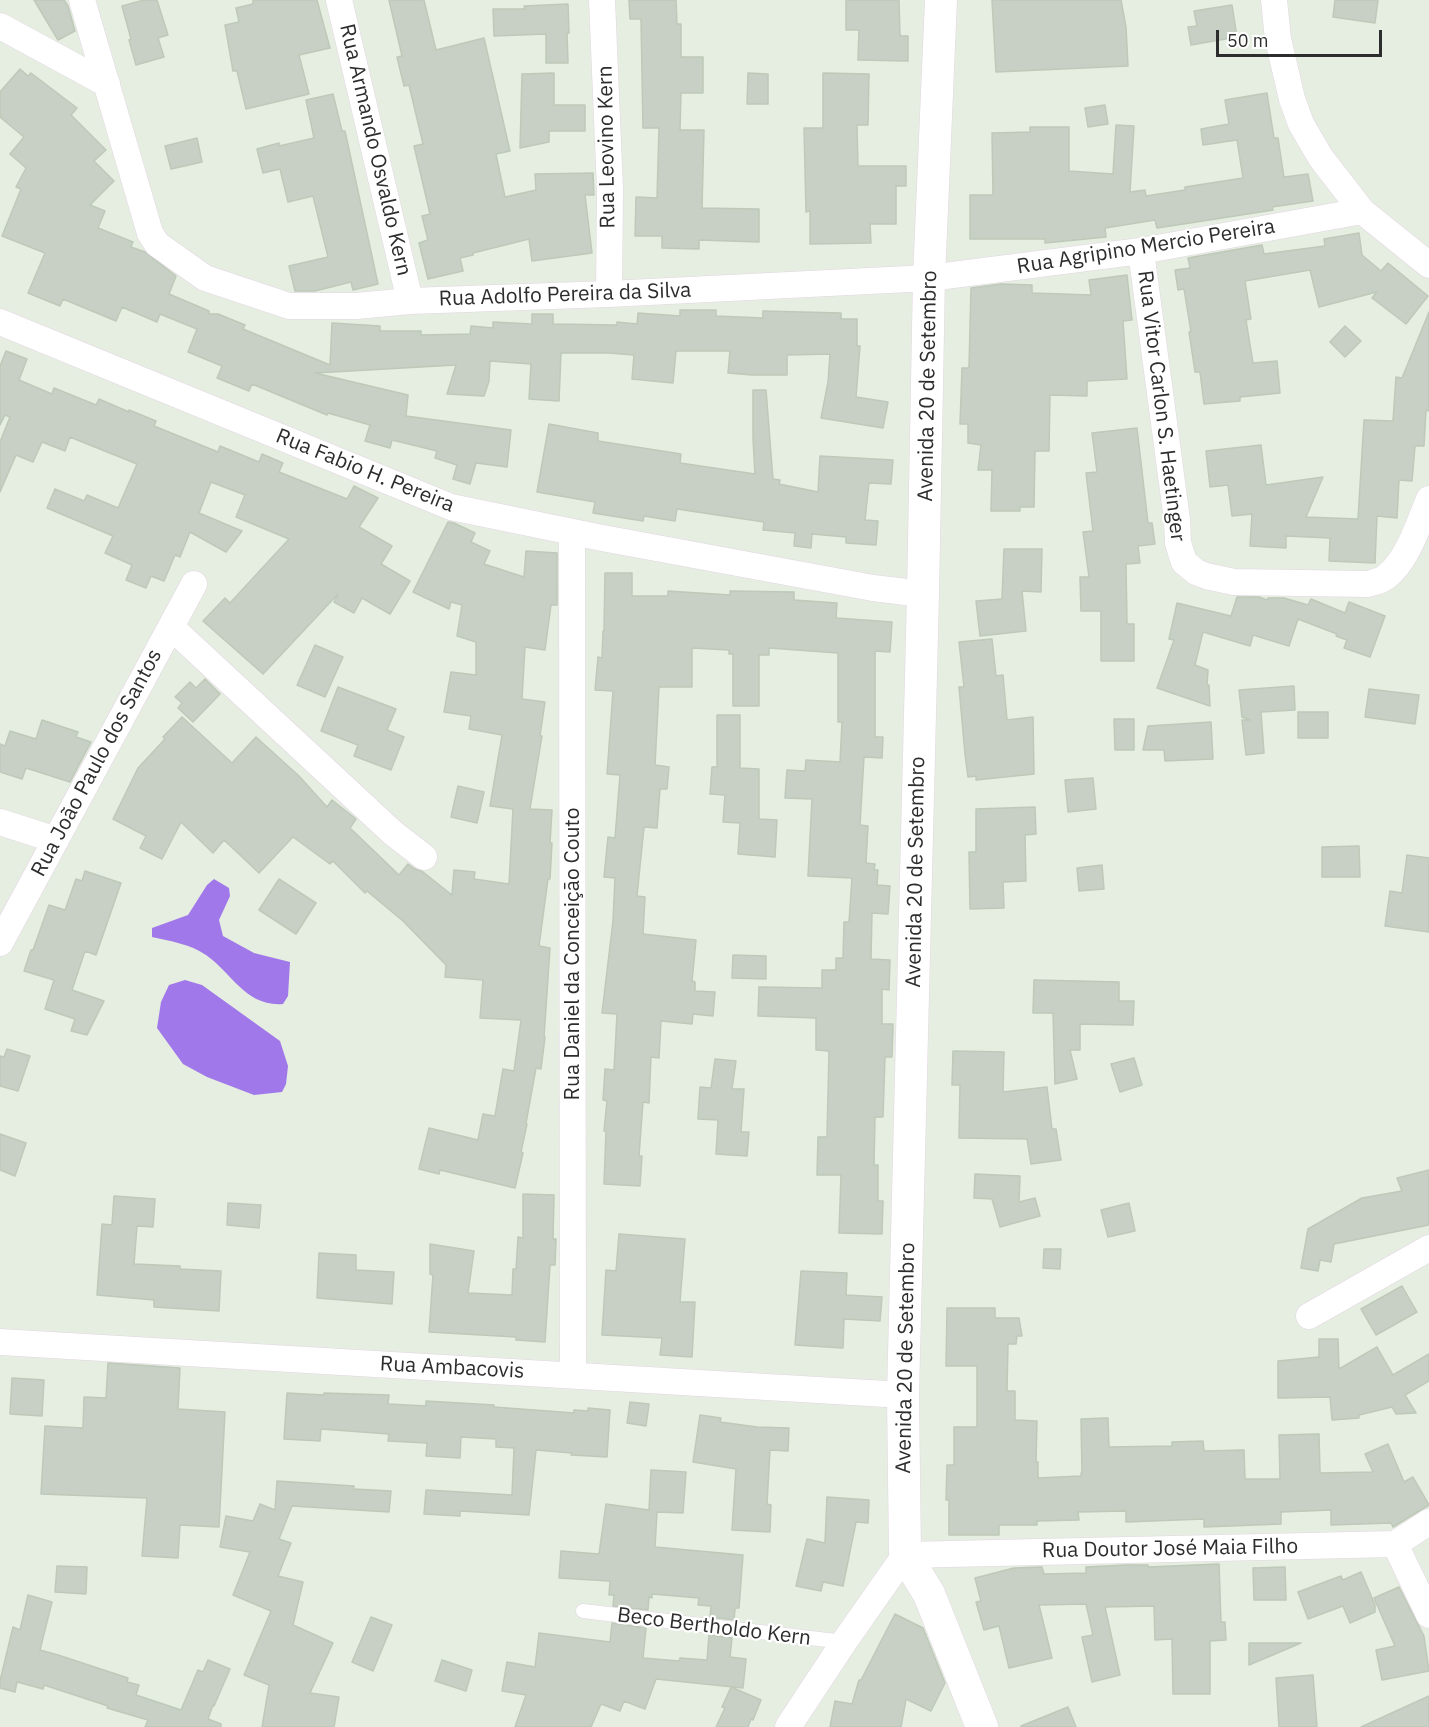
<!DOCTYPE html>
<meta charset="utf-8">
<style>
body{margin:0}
#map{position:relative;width:1429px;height:1727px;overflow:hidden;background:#e5eee0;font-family:"IBM Plex Sans",sans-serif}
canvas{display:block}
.scale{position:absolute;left:1216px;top:30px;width:166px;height:27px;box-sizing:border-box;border:3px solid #2d2d2d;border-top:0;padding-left:8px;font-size:18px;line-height:21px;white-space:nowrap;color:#2d2d2d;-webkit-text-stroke:4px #fff;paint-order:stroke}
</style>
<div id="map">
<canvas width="1429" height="1727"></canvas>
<div class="scale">50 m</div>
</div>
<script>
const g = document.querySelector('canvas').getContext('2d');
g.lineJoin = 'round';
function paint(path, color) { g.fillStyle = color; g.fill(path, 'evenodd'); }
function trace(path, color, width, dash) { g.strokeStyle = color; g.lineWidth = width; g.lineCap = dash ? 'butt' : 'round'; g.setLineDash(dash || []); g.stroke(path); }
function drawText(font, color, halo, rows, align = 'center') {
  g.font = font + ' "IBM Plex Sans",sans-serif'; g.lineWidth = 4.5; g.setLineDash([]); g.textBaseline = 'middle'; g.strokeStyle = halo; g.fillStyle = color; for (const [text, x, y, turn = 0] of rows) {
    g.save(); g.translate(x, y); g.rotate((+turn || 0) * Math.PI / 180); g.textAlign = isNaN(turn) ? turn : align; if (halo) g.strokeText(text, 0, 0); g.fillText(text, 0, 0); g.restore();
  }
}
paint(new Path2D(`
 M214 879 229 888 230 896 219 920 223 936 254 953 290 962 288 996 283 1004C246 1007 232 973 206 955 190 944 170 941 152 937V928L188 915 207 885Z
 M185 980 202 985 280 1041 288 1066 286 1084 282 1092 254 1095 207 1077 183 1064 157 1028 161 1002 169 985Z`), '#a178ea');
const building = new Path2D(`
 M34 0H64L68 6 75 31 58 40Z
 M144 0H157L168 35 158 38 164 57 136 65 129 40 131 39 122 6Z
 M253 0H317L330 48 299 55 309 94 246 109 237 71H233L225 25 239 22 236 8 253 4Z
 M389 0H424L436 50 484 38 510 151 496 154 505 197 536 190 535 174 593 173 594 195H585L592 253 532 261 529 239 473 253V255L460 258 463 271 428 279 419 243 428 240 422 216 430 214 414 146 423 144 409 85 404 86 397 57 402 56Z
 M629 0H676L677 24H681V57H703V93H681L680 130H704L702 208 759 209V242L699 240V249L662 248V236H635L636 197 657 198 659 128H643L641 19H630Z
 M846 0H899L900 36H908V61L858 60 859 30H846Z
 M992 0H1121L1126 27 1128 66 996 72Z
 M1335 0H1378L1375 23 1333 17Z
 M568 4 569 33H567L568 63H546V34L494 36 493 9H525L524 6Z
 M1232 5 1237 37 1191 45 1188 27 1197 26 1194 11Z
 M20 69 28 76 31 73 77 108 71 115 106 150 94 161 114 181 90 205 105 211 98 228 133 242 131 247 145 252 176 276 169 294 209 311V314H218L245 325 243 329 330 365 332 323 380 326V331H421V335L470 334 471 326 493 328V322L532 324V314H553V324L617 325V322L637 324 638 313 680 316V310H716V316L763 318V311L841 313V319H857V346H860L856 397 888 402 883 428 821 418 828 382 830 354 787 355V375H752L728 373 730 351H676L673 383 632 379 634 355 609 353H561L559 401 529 399 531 364 490 361 489 381 484 396 447 394 456 365 315 373 408 395 406 416 511 430 507 467 476 463 470 484 453 479 457 465 435 458 437 451 392 440 390 448 365 441 370 425 328 413 327 415 252 384 249 391 217 378 222 366 188 352 197 329 160 314 157 322 122 307 116 321 63 299 60 306 28 293 45 253 2 236 21 189 16 187 26 168 10 154 24 137 0 117V92Z
 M554 73V105H585V131H549V142L520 148 522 74Z
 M748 73 768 74V104H747Z
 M823 73 869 74 868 125H857L858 166H906V186H896V224H870L871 243 810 244V211L806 212 804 128H823Z
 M1267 93 1274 138H1278L1284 177 1308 174 1313 201 1272 207 1273 210 1190 223 1157 228 1155 220 1105 228 1106 237 1045 243V239H970V195H993L992 133 1030 132V127H1069V171L1113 174 1116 125 1134 126 1130 192 1145 190 1146 196 1185 190V187L1243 178 1237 140 1203 145 1201 129 1229 124 1225 100Z
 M333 94 342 131H345L378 284 353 290 351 282 315 291H295L289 266 328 257 313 196 288 202 280 169 263 173 257 149 279 143V146L314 138 306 100Z
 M1105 105 1108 124 1088 127 1085 108Z
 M197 138 202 162 171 169 165 146Z
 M1359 233 1362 255 1381 271 1388 263 1428 296 1406 324 1372 298 1377 292 1319 307 1310 270 1245 281 1251 319 1246 320 1253 363 1277 361 1280 393 1240 397V401L1204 404 1200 372H1195L1189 332H1191L1184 289 1178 290 1175 270 1190 268 1188 258 1262 245 1264 254 1325 246 1324 239Z
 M1127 275 1132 320 1123 321 1127 379 1087 381V396L1050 395 1049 451H1035L1034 507H1020V511H991L992 470H978L981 445 968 443V424H960L962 368H969L971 288 1001 284 1032 285V293L1091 295 1089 280Z
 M1429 312V411L1426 410 1424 446H1415L1412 481 1399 480 1397 518 1377 516 1375 563 1329 561 1330 538 1286 536V548L1250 546 1252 514 1232 516 1228 485 1210 487 1206 451 1261 445 1266 485 1323 477 1306 517 1358 519 1364 420 1393 421 1396 377 1402 378Z
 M1345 326 1361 341 1345 357 1330 342Z
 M6 351 27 359 19 380 52 394 54 388 96 405 99 399 129 412V410L156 421 154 426 218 452 220 446 259 462 262 454 283 463 279 472 347 499 354 486 378 498 359 527 392 546 381 564 410 581 390 614 362 598 354 613 334 602 338 594 263 674 203 621 225 598 230 603 289 539 236 517 245 495 211 482 199 513 242 531 226 552 190 532 180 557 175 555 164 581 151 576 146 588 126 580 132 565 105 553 113 536 47 508 55 489 84 501 87 495 118 508 137 464 70 437 65 451 42 442 33 462 16 455 0 492V442L10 417 5 415 0 425V366Z
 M753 390H766L773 479 780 480 779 484 818 492 820 456 893 460 891 484 869 483 865 520 878 521 876 545 846 543V537L812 534 811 548 794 546 795 533 763 530 764 522 677 509 675 521 644 516 643 521 593 513 595 502 537 492 549 424 598 433V441L681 454 680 463 755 474 753 438Z
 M1137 428 1148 523H1152L1155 544 1138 546 1140 563 1126 564 1127 624H1134V661H1101V611H1081L1080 577H1089L1083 532 1093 531 1086 473 1097 472 1092 433Z
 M448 522 454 523 475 533 471 542 490 551 484 564 524 577 526 551 557 553V605H551L545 650 525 647 522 699 545 702 540 736H542L530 809 552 810 550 843H552L550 879H548L539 946 550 948 544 1037H545L541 1069 536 1068 526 1123 527 1124 521 1152 523 1153 515 1188 440 1170 439 1174 419 1169 429 1128 478 1140 483 1114 495 1116 503 1069 514 1071 521 1020 480 1018 483 980 445 977 446 965 403 921 367 891 365 893 333 861 330 864 293 837 259 873 224 840 213 853 181 822 162 859 140 848 146 836 113 819 138 768 165 739 163 737 182 717 232 763 256 737 299 776 327 807 332 800 356 819 350 828 399 875 408 864 415 869 423 872 452 895 454 870 475 872 474 879 509 884 513 809 490 806 502 735 469 729 471 716 444 712 451 672 476 675V642L457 636 462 605 451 602 449 609 413 592Z
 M1004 549H1042L1041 592 1022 591 1026 631 980 636 976 601 1002 599Z
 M605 573H632V596H668V591L730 595V591L794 592V600L837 603 836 618 892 622 890 652 875 651V737H883L882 758 864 757 860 825 868 826 866 863 875 864 874 870H878L877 885 890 886 888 914 872 913 871 959 890 960 889 990 882 989V1024H893L892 1057H885L883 1117H875L874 1165H878V1201H883L882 1234 839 1233 841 1175H817L818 1137H827L829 1051 816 1050V1018L758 1016 759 987 822 988V970H836V958H843L844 922H849L852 878 808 876 812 799 785 798 787 770 805 771 806 760 840 762 842 722H838V653L769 648V655H759V706H733V654H729V650L692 648V687H659L655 765 669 767 667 789H660L657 828 644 827 637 896 645 897 643 934 696 940 692 981 695 982V991L715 992 713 1016 693 1014 692 1024 661 1021 659 1058 651 1057 649 1103 643 1102 639 1156H642L640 1186 604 1184 606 1131H604L607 1101 603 1100 605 1069 614 1070 617 1014 602 1013 613 921 615 878 604 877 608 837 615 838 620 775 607 774 613 691 595 690 598 657 602 658 603 631H604Z
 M1237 597H1259L1267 600 1268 598H1284L1308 605 1311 599 1345 613 1349 602 1385 616 1370 657 1344 648 1347 640 1336 636 1337 634 1298 619 1289 646 1253 635 1250 646 1203 632 1195 665 1208 670 1207 685H1209L1210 706 1157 688 1174 640 1169 639 1177 603 1231 616Z
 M992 639 996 676 1003 675 1007 720 1033 717 1034 774 976 780V776L968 777 965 754 959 687H964L959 642Z
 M315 645 343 657 325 697 297 685Z
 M205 679 220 694 193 722 178 708 182 703 175 697 190 682 196 688Z
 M1294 686 1295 710 1261 712 1264 753 1246 755 1242 720H1250L1242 717 1239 690Z
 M338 687 396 709 387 730 404 737 391 770 354 756 358 745 321 731Z
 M1369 689 1419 695 1415 724 1365 717Z
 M1298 712H1328V738H1298Z
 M717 715H740V768L759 769V819L777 820 775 857 738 854 740 823 723 822 725 795 710 794 712 767H717Z
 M1114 719H1134V750H1115Z
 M42 720 78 732 76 737 91 742 70 782 26 768 22 779 0 772V744L5 746 10 731 36 739Z
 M1211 722 1213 759 1165 761 1164 750H1143L1148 726Z
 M1093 778 1096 809 1068 812 1065 780Z
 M458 786 484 792 477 823 451 817Z
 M1035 807 1036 834 1025 835 1026 881 1003 882 1004 908 970 909 969 852H976V809Z
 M1359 846 1360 877H1322V847Z
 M1407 855 1429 858V932L1385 926 1390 891 1402 893Z
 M1102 865 1104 889 1079 891 1077 868Z
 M85 871 121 883 96 955 85 951 72 990 104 1001 87 1035 71 1031 75 1019 45 1009 54 980 24 971 31 950H33L49 905 65 910 76 879 82 881Z
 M279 879 316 903 296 934 259 910Z
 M733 955 766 956V979L732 978Z
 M1034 980 1119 982V1001H1134L1133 1025 1080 1024V1050H1070L1077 1079 1055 1084 1053 1013H1033Z
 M7 1049 30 1056 18 1091 0 1086V1056L4 1057Z
 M953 1051 1004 1052 1003 1092 1047 1087 1052 1129H1056L1061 1160 1031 1164 1027 1139 959 1138 960 1085H952Z
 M1134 1058 1142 1085 1120 1092 1111 1064Z
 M715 1059 736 1061 732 1089H744L741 1132H749L747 1156 716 1154 718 1120 698 1119 700 1087 711 1088Z
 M0 1134 26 1143 15 1176 0 1170Z
 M1429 1170V1225L1334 1244 1331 1262 1320 1260 1318 1271 1301 1268 1308 1229 1362 1198 1402 1191 1397 1178Z
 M975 1174 1020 1176 1019 1202 1035 1198 1040 1216 1000 1227 992 1199 974 1198Z
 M523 1194 554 1195 553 1239H556L555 1265H550L545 1342 516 1340V1337L429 1332 433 1275 430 1274V1244L474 1251 468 1293 512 1295 513 1269H516L518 1237 523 1238Z
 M114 1196 155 1199 153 1227 137 1226 134 1264 180 1266V1269L221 1271 219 1311 154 1307V1300L97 1295 102 1224 112 1225Z
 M228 1203 261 1205 259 1228 227 1225Z
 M1129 1203 1135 1231 1108 1237 1101 1210Z
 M619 1234 685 1239 680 1302H695L692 1357 660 1355 662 1338 602 1335 606 1270 616 1271Z
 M1044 1249H1061L1060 1269 1043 1268Z
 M319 1253 356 1255V1270L394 1272 392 1304 317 1298Z
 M801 1271 847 1273 846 1295 882 1297 880 1321 844 1319 843 1348 795 1345Z
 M1402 1286 1417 1312 1376 1335 1361 1309Z
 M947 1308H995V1318H1019L1022 1336H1017L1016 1344H1008L1007 1391H1015V1420L1037 1421 1036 1462H1038V1478L1081 1476V1473H1082L1081 1419 1108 1418 1109 1447 1172 1446V1442L1203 1441 1204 1451 1244 1450 1245 1479H1280L1279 1435 1319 1434 1320 1473 1373 1472 1365 1454 1388 1444 1404 1482 1413 1477 1429 1505 1393 1527 1391 1523 1331 1525V1510L1281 1512V1524L1204 1527V1519L1126 1522V1511L1078 1512 1079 1520 1037 1521V1525H999V1535H949V1500H946L947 1465H954V1427H977V1366H946Z
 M1319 1339H1338L1339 1369 1377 1347 1393 1375 1429 1354V1381L1405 1395 1416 1413 1396 1414 1392 1407 1359 1415V1418L1332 1420 1330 1397 1278 1398V1361L1319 1357Z
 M108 1363 180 1368 178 1409 225 1412 219 1527 180 1525 178 1558 142 1556 147 1498 41 1494 45 1426 83 1428 84 1397 106 1398Z
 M12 1378 44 1380 42 1416 10 1414Z
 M287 1393 324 1395V1393L389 1395 388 1404 426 1406V1401L494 1405V1407L574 1413V1410L588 1411V1408L610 1410 607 1457 571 1455 572 1453 536 1450 529 1515 460 1511V1516L424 1514 426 1490 512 1495 514 1448 496 1447V1439L461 1437 460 1458 426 1456 427 1443 388 1441 389 1434 321 1429 320 1441 284 1439Z
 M630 1402 649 1404 646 1426 627 1423Z
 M700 1415 721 1418 720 1422 757 1427 789 1428 788 1451 770 1450 767 1504 771 1505 770 1532 732 1530 736 1469 693 1462Z
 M651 1470 686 1472 683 1513 657 1512 655 1547 743 1555 739 1608H735L734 1620 710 1617 711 1606 698 1605 699 1598 652 1594V1598L649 1597 648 1610 613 1606 614 1595H609L610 1581 559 1578 561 1551 599 1554 606 1504 649 1510Z
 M277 1481 354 1486V1489L391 1491 389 1512 292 1506 279 1539 291 1543 278 1576 303 1582 293 1625 333 1643 310 1693 339 1697 334 1727H262L269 1685 244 1675 271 1611 233 1595 250 1552 220 1547 226 1516 253 1521 260 1504 275 1510Z
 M827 1497 869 1500 868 1523 856 1522 843 1586 823 1582 821 1591 796 1586 807 1539 825 1543Z
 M1219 1564 1221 1622H1225L1226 1640 1210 1641V1694H1173L1172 1639 1155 1640 1154 1606 1105 1607 1120 1675 1092 1682 1082 1637 1093 1635 1086 1604 1039 1605 1052 1658 1009 1668 999 1626 984 1630 976 1602 981 1601 975 1578 1014 1568 1042 1567 1044 1574 1086 1573V1567L1126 1565H1148V1567Z
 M57 1566 87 1567 86 1594 55 1592Z
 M1285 1567 1286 1600H1254L1253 1568Z
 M1361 1572 1375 1605V1612L1350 1623 1343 1606 1308 1619 1298 1592 1341 1576 1343 1580Z
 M1399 1587 1424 1636 1429 1671 1382 1680 1376 1650 1395 1646 1374 1598Z
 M28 1595 52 1602 40 1650 58 1655 128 1678 127 1682 139 1685 136 1695 181 1710 198 1670 203 1672 208 1660 230 1669 214 1706 213 1705 208 1719 221 1724V1727H145L148 1720 107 1708 108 1706 44 1685 43 1689 17 1682 15 1692 0 1688V1681L13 1627 20 1630Z
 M895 1614 923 1628 945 1683 931 1711 906 1699 901 1727H830L835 1701 852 1704 859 1680H861Z
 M371 1617 392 1625 373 1671 352 1662Z
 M612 1623 646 1628 643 1658 679 1661 680 1658 707 1660 709 1635 732 1638 730 1657 746 1659 743 1688 656 1679 645 1709 624 1701 620 1711 601 1704 591 1727H515L526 1695 502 1691 507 1662 535 1667 539 1633 610 1642Z
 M1249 1643H1301L1249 1665Z
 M442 1660 472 1670 466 1691 435 1681Z
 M1313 1675 1317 1727H1279L1276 1678Z
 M731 1687 761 1700 753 1720 751 1719 748 1727H716L725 1708 722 1707Z
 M1429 1696V1727H1361Z
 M1068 1707 1076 1727H1021V1726Z`);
paint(building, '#c8d0c5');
trace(building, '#bec9b9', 1.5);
const service = new Path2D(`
 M583 1611 844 1642`);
const minor = new Path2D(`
 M82 0 150 233 157 244 205 278 289 306H356L410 301 609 294 929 278 1141 251 1362 211
 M339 0 410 301
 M602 0 610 190 609 294
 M1274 0 1278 39 1292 99 1301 124 1321 158 1362 211 1429 265
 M0 26 107 84
 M1141 251 1177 520 1178 543 1184 562 1196 572 1206 576 1234 582 1368 584C1374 582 1381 581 1386 577 1408 560 1419 523 1429 499
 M0 322 451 507 597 537 873 588 923 594
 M572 532 573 1375
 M171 627 393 833 424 857
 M0 822 56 840
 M0 943 194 584
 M1309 1316 1429 1248
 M0 1342 903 1395
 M1395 1544 1429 1615
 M788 1727 844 1642 905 1555 1395 1544 1429 1522`);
const tertiary = new Path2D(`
 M941 0 929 278 923 594 903 1395 905 1555 929 1594 982 1727`);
trace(service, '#e3d5e4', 15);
trace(minor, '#e3d5e4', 27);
trace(tertiary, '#e3d5e4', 33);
trace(service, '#fff', 14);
trace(minor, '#fff', 26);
trace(tertiary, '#fff', 32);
drawText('21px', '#2d2d2d', '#fff', [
 ["Rua Leovino Kern",607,147,-91],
 ["Rua Armando Osvaldo Kern",375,150,77],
 ["Rua Agripino Mercio Pereira",1146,247,-9],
 ["Rua Adolfo Pereira da Silva",565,295,-2],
 ["Avenida 20 de Setembro",928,386,-89],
 ["Rua Vitor Carlon S. Haetinger",1161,406,83],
 ["Rua Fabio H. Pereira",365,471,22],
 ["Rua João Paulo dos Santos",97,763,-62],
 ["Avenida 20 de Setembro",916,872,-89],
 ["Rua Daniel da Conceição Couto",573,954,-90],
 ["Avenida 20 de Setembro",906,1358,-89],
 ["Rua Ambacovis",452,1368,3],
 ["Rua Doutor José Maia Filho",1170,1549,-1],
 ["Beco Bertholdo Kern",714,1627,7]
]);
</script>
